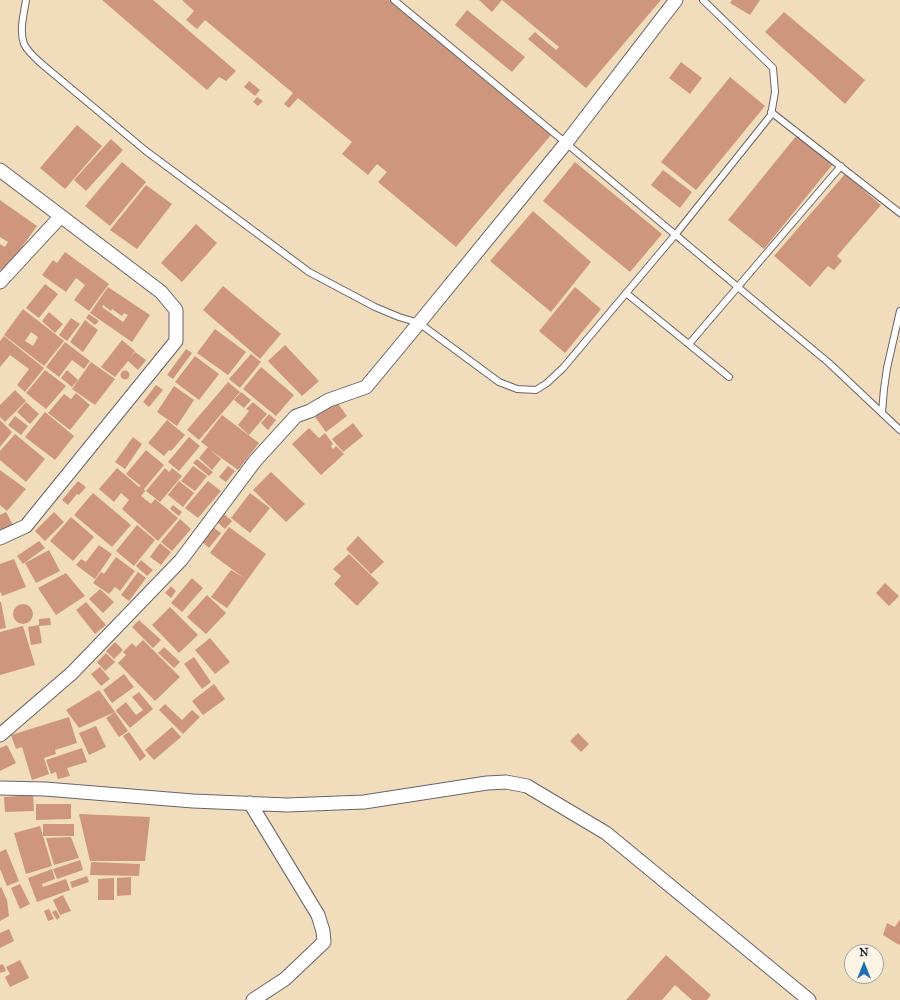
<!DOCTYPE html>
<style>
body{margin:0}
#map{position:relative;width:900px;height:1000px;overflow:hidden;background:#f1ddbc;font-family:"IM FELL Great Primer",serif}
canvas{display:block}
.north{position:absolute;left:844px;top:944px;width:40px;height:40px;box-sizing:border-box;background:#fcf5e5;border:1px solid #a5a1a1;border-radius:50%;rotate:0deg;font-size:11px;font-weight:700;line-height:16px;text-align:center;color:#22223b}
.north::after{content:'';display:block;margin:auto;width:14px;height:18px;background:#1f6fb2;clip-path:polygon(50% 0,100% 100%,50% 72%,0 100%)}
</style>
<div id="map">
<canvas width="900" height="1000"></canvas>
<div class="north">N</div>
</div>
<script>
const g = document.querySelector('canvas').getContext('2d');
g.lineJoin = 'round';
function paint(path, color) { g.fillStyle = color; g.fill(path, 'evenodd'); }
function trace(path, color, width, dash) { g.strokeStyle = color; g.lineWidth = width; g.lineCap = dash ? 'butt' : 'round'; g.setLineDash(dash || []); g.stroke(path); }
paint(new Path2D(`
 M102 0H153L236 71 226 81 219 77 207 90Z
 M182 0H389L551 135 456 247 378 182 387 172 377 164 368 175 342 154 352 142 298 98 289 108 284 104 293 93 205 20 197 29 186 20 194 11Z
 M479 0H502L492 12Z
 M502 0H661L586 88 528 39 535 32 556 50 559 47Z
 M732 0H760L750 15 730 3Z
 M467 10 525 57 512 72 455 25Z
 M784 12 865 80 845 104 765 32Z
 M681 62 702 78 690 94 669 78Z
 M730 77 765 106 696 190 661 162Z
 M249 81 260 90 255 96 244 87Z
 M257 97 263 101 258 106 253 102Z
 M77 125 102 146 65 189 40 168Z
 M797 135 833 164 764 249 728 220Z
 M111 139 123 150 86 191 74 180Z
 M122 162 146 182 110 226 85 206Z
 M575 162 662 234 630 272 543 201Z
 M663 170 692 192 680 208 651 185Z
 M845 174 881 205 837 256 842 261 834 270 828 266 810 287 774 256Z
 M146 185 172 204 137 249 110 230Z
 M0 200 37 226 4 272 0 269V244L5 247 8 242 0 237Z
 M533 211 591 262 551 312 490 261Z
 M196 224 217 243 182 282 161 263Z
 M65 252 109 284 89 311 74 300 85 285 76 278 66 292 42 275 53 260 57 263Z
 M45 284 58 294 39 318 26 308Z
 M223 286 281 334 260 359 203 310Z
 M108 287 150 315 132 342 90 313ZM103 305 111 311 112 309 122 316 124 313 128 315 123 322 102 307Z
 M575 287 601 309 565 353 539 331Z
 M23 309 64 341 44 366 4 335ZM31 332 38 337 33 346 25 341Z
 M49 312 63 324 55 333 42 321Z
 M89 314 99 321 95 325 86 318Z
 M71 318 80 324 67 341 59 335Z
 M85 320 98 330 83 352 70 342Z
 M215 329 246 352 228 375 197 353Z
 M4 336 44 368 25 392 17 385 29 369 10 355 0 367V341Z
 M122 340 135 351 129 359 135 352 146 360 138 370 128 361 115 377 101 367Z
 M65 342 90 361 84 369 72 360 59 377 46 367Z
 M285 345 319 381 302 396 268 361Z
 M186 349 192 353 173 379 167 375Z
 M251 354 261 362 240 388 229 379Z
 M195 356 219 374 199 400 175 382Z
 M91 362 115 379 95 405 72 389Z
 M261 367 294 395 276 416 243 389Z
 M45 370 66 386 46 409 26 393Z
 M67 370 78 380 72 387 61 378Z
 M120.5 375a4.5 4.5 0 1 1 9 0a4.5 4.5 0 1 1-9 0Z
 M228 382 240 392 199 440 187 430Z
 M156 385 163 390 149 407 143 402Z
 M174 386 194 400 177 426 157 412Z
 M15 390 26 401 5 422 0 417V405Z
 M241 392 251 400 244 408 234 400Z
 M76 393 90 405 70 430 48 413 64 394 71 399Z
 M336 401 347 416 326 432 315 417Z
 M26 402 39 414 30 424 17 412Z
 M253 402 267 414 249 435 238 425 249 411 246 409Z
 M45 412 74 436 55 460 25 437Z
 M269 414 276 420 268 430 261 423Z
 M222 415 259 443 238 470 209 449 221 459 212 470 199 458 208 447 201 442Z
 M15 416 28 426 21 435 8 425Z
 M0 420 12 432 0 447Z
 M167 420 185 435 171 451 169 450 164 456 148 443Z
 M353 423 363 436 343 452 332 439Z
 M309 428 319 438 325 433 333 444 331 446 333 449 336 446 344 454 321 475 292 444Z
 M15 434 45 459 26 482 0 460V451Z
 M133 437 142 444 125 469 115 462Z
 M189 437 200 446 179 471 168 462Z
 M146 450 164 465 144 489 145 491 141 496 151 504 155 499 178 518 158 541 122 509 129 500 121 493 114 502 99 489 117 468 139 487 141 486 126 474Z
 M197 459 213 472 209 476 193 463Z
 M193 466 207 476 195 491 181 481Z
 M228 466 235 471 226 482 219 477Z
 M165 468 169 472 172 468 182 476 160 502 146 491Z
 M0 470 26 489 7 511 0 505Z
 M271 472 305 504 286 522 253 490Z
 M78 481 86 487 79 495 77 494 68 505 62 500Z
 M179 481 194 493 183 507 168 495Z
 M208 481 221 491 198 518 185 508Z
 M93 493 131 525 112 547 74 515Z
 M250 493 270 508 250 533 231 518Z
 M173 505 182 512 179 516 170 509Z
 M6 512 13 525 0 532V515Z
 M54 512 64 522 45 541 35 531Z
 M224 514 232 521 225 529 217 522Z
 M71 517 94 537 73 561 50 541Z
 M180 519 191 529 172 551 161 542Z
 M137 525 155 540 134 566 116 551Z
 M213 527 221 533 209 548 201 541Z
 M229 527 266 554 227 608 211 597 231 570 244 578 210 553Z
 M358 536 384 562 371 574 346 549Z
 M39 541 45 548 23 564 17 556Z
 M160 543 171 552 161 565 150 557Z
 M99 545 112 554 95 579 76 565 81 559 86 562Z
 M49 550 60 571 36 583 25 563Z
 M349 554 379 583 357 606 334 584 341 576 333 569Z
 M116 557 135 571 120 591 115 587 109 594 93 583 101 572 104 574Z
 M14 559 26 587 2 596 0 591V564Z
 M141 560 153 570 147 576 136 566Z
 M138 572 146 578 129 601 121 595Z
 M66 573 85 596 56 615 38 588Z
 M192 578 203 588 182 612 171 603Z
 M885 583 899 596 889 606 876 593Z
 M171 586 176 591 171 598 165 593Z
 M100 589 114 602 103 613 89 599Z
 M207 595 226 613 206 634 187 617Z
 M0 602H1L6 628 0 629Z
 M86 602 106 625 95 634 76 610Z
 M13 614a10 10 0 1 1 20 0a10 10 0 1 1-20 0Z
 M170 607 198 635 179 653 152 625Z
 M50 618 51 625 39 626V619Z
 M139 620 161 640 153 648 132 627Z
 M39 625 42 643 31 645 28 627Z
 M23 626 35 665 0 675V632Z
 M210 638 230 662 215 674 195 650Z
 M143 640 180 677 155 701 118 663 126 655 123 652 132 643 136 647Z
 M115 642 123 650 114 659 106 651Z
 M164 647 180 662 174 668 158 653Z
 M106 653 115 662 105 671 97 662Z
 M194 657 211 682 202 689 184 664Z
 M100 667 110 679 101 686 91 674Z
 M124 674 134 687 112 703 103 690Z
 M214 684 225 699 203 715 192 701Z
 M99 690 115 712 79 728 66 710Z
 M139 692 153 709 130 728 116 711 118 710 115 711 126 702 136 715 143 710 132 697Z
 M165 704 182 720 192 710 200 717 183 734 159 710Z
 M115 712 128 731 119 737 106 718Z
 M69 717 77 743 55 750 56 754 44 758 49 774 32 780 22 747 16 749 11 735Z
 M96 726 106 747 89 755 79 733Z
 M172 727 181 737 154 760 145 750Z
 M129 732 146 756 140 761 123 736Z
 M578 733 589 744 581 752 570 741Z
 M7 745 16 763 0 771V748Z
 M82 748 87 762 67 768 70 776 58 779 56 772 51 774 46 760Z
 M33 795 34 811 5 812 4 797Z
 M36 804H71V819L36 820Z
 M79 814 150 817 145 861H90Z
 M43 824H74V836H43Z
 M40 826 52 866 26 874 14 833Z
 M71 837 79 858 54 865 46 838Z
 M6 849 19 881 7 886 0 869V852Z
 M80 860 83 870 57 879 53 869Z
 M91 862 140 864 139 876 90 875Z
 M52 869 55 879 42 884 43 887 66 879 70 890 37 902 28 878Z
 M87 876 89 882 72 888 70 882Z
 M131 877V895L117 896V878Z
 M114 878V900H98V879Z
 M20 884 30 904 20 909 11 888Z
 M1 887 7 900 9 916 0 921V888Z
 M63 895 71 911 60 915 53 900Z
 M49 909 54 919 48 921 44 911Z
 M56 910 60 917 57 920 52 912Z
 M900 919V943L899 945 883 935 887 923 895 927Z
 M9 929 14 941 0 948V933Z
 M666 955 711 995 707 1000H692L675 985 662 1000H626Z
 M20 960 29 978 10 987 5 977 10 974 6 967Z
 M3 964 6 971 0 973V965Z`), '#ce977d');
const service = new Path2D(`
 M26 0C24 14 19 30 24 44 28 52 36 59 43 65L146 151 309 272 375 307 399 317 419 323 499 382 517 389 536 390 547 383 563 368 675 235 771 115 775 92 773 68 703 0
 M394 0 566 143 770 314 829 363 900 430
 M771 112 900 213
 M626 293 729 377
 M689 344 841 166
 M882 412 884 389 887 368 900 311`);
const minor = new Path2D(`
 M0 170 161 292 176 310V341L26 526 0 538
 M0 282 61 216
 M0 735 72 673 181 560 255 461 296 416 310 411 329 400 366 387 419 323 566 143 676 0
 M0 788 45 789 193 801 287 805 364 802 487 783 506 782 527 786 606 833 809 1000
 M250 803 318 915 323 931 324 942 285 979 253 1000`);
trace(service, '#6a6368', 8);
trace(minor, '#6a6368', 15);
trace(service, '#fff', 6);
trace(minor, '#fff', 13);
</script>
